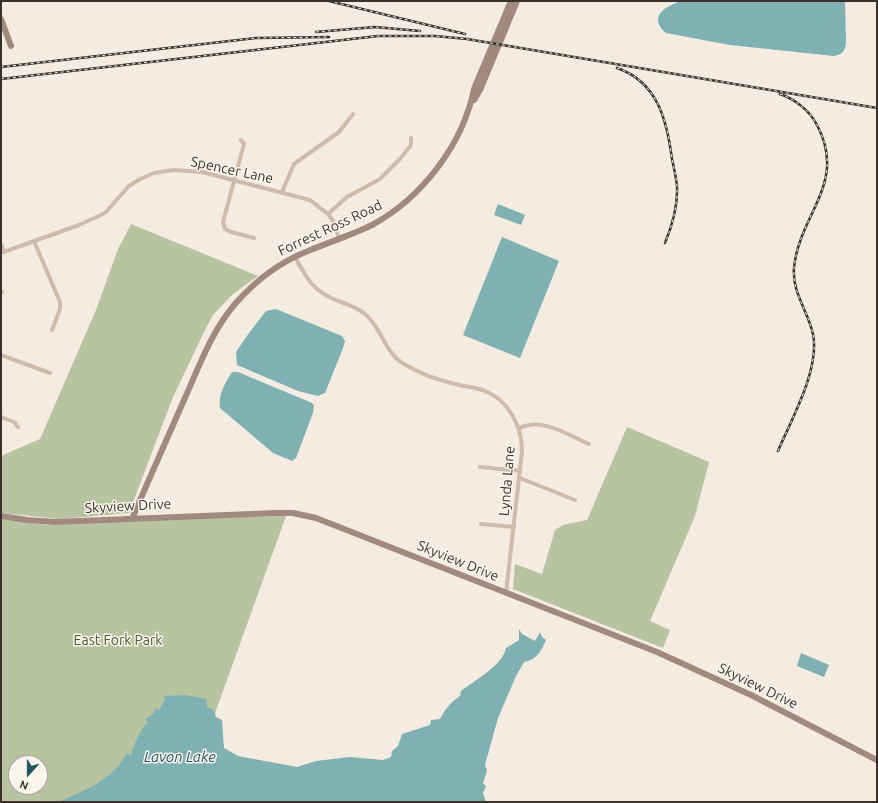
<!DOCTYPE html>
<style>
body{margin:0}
#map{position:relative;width:878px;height:803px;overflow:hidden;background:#f4ebe1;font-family:Ubuntu,sans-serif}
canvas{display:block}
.frame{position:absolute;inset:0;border:2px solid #3b302b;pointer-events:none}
.north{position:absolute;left:8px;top:755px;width:40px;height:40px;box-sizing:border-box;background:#fbf5ee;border:1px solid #aea6a0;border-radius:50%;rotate:201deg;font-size:11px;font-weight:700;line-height:16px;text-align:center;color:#3b302b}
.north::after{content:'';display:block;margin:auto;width:14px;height:18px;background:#1f5a5e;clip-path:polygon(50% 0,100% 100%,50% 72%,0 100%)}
</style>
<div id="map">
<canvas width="878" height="803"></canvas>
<div class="frame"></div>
<div class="north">N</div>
</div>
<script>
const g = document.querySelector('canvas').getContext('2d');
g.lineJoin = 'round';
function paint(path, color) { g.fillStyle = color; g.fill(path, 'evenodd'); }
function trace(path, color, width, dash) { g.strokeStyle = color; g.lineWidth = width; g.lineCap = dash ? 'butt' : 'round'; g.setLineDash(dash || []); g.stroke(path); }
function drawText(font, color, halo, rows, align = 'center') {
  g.font = font + ' Ubuntu,sans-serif'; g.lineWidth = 3; g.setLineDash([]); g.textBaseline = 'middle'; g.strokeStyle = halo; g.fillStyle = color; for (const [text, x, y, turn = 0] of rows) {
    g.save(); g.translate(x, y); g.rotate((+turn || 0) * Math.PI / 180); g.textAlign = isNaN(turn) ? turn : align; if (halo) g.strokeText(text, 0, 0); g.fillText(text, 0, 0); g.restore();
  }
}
paint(new Path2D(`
 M131 224 258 276 233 294 213 315 206 328 173 397 129 513 60 519 1 513V456L40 439 96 310 118 249Z
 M627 427 709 462 695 516 650 621 670 630 663 648 513 589 515 564 542 574 555 530 563 525 587 520Z
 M286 516 209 730 120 802H1V519L47 525 217 517ZM16 763H40V787H16Z`), '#b8c4a0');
paint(new Path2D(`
 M682 1H845L846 43C845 52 842 54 834 56L730 45 666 33C647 16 666 6 682 1Z
 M498 204 525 215 521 225 494 215Z
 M502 237 559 261 520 358 463 335Z
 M276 309 342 336 345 341 343 348 325 393 318 396 298 391 237 365 236 352 249 333 266 311Z
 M232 372H238L312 403 314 406 313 413 296 458 292 461 273 453 220 408C218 395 225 383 232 372Z
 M519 629 522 634 535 641 540 632 542 637 546 640C541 651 537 660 524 662L516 676 498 718 485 765 487 771 483 783 486 786 483 793 486 802H59L93 786 105 778 118 767 127 753 131 755C134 745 140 729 148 722L145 720 154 713 155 708 159 710 165 699 164 696 185 695 206 699 207 707 214 710 216 717 222 720 224 748 238 756 297 767 316 761 350 757 383 760 391 757 392 751 398 746 402 734 430 725 431 720 440 719C445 709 451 702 460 696L461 691C474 681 503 665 506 648L519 640Z
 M801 653 829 665 824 677 797 666Z`), '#7fb0b2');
trace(new Path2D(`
 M241 140 244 144 223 222 225 229 231 232 254 238
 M282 192 294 164 339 132 353 114
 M328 214 347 197 380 179 400 159 411 145V138
 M34 241 60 302V309L52 330
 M1 244 4 252
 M1 253 79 225 105 213 129 186 140 179 154 173 174 170 202 172 310 200 328 214 333 221 339 238
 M295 257C307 279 313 291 338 301 347 304 358 308 365 314 382 328 384 352 404 364 419 373 437 380 455 384 465 387 477 387 487 392 510 402 522 428 522 451L506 593
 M1 292H2
 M1 355 50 373
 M1 417 14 422 18 427
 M520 428C542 417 568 435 589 444
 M480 467 520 471
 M520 478 575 500
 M481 524 514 527`), '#cdbbac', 4);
trace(new Path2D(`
 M1 19 11 46
 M474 100 480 90 517 1
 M1 516 27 520 55 522 276 513H293L316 518 657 652 751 695 877 760
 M132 519C149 479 167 439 184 400 199 367 211 332 235 304 255 281 280 262 308 251 329 242 352 235 372 225 422 198 463 144 474 89L511 1`), '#a18a7d', 6);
const rail = new Path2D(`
 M329 1 465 34
 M316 32 375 27 420 31
 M1 67 256 38 329 37
 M617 68C658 82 667 121 672 159 674 168 676 177 677 186 678 205 672 226 665 243
 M1 79 378 36H435L467 39 877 108
 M778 451C792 418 820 369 813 334 808 311 792 293 794 268 799 214 848 183 817 125 810 111 795 99 780 94`);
trace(rail, '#3b302b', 2.5);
trace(rail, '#fbf5ee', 1, [3]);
drawText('14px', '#3b302b', '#fbf5ee', [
 ["Spencer Lane",232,170,12],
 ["Forrest Ross Road",330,228,-25],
 ["Lynda Lane",507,481,-85],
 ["Skyview Drive",128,506,-3],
 ["Skyview Drive",458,561,22],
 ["Skyview Drive",758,686,26]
]);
drawText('14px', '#4a5a2e', '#fbf5ee', [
 ["East Fork Park",118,640]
]);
drawText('italic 15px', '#1f5a5e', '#fbf5ee', [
 ["Lavon Lake",180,757]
]);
</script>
